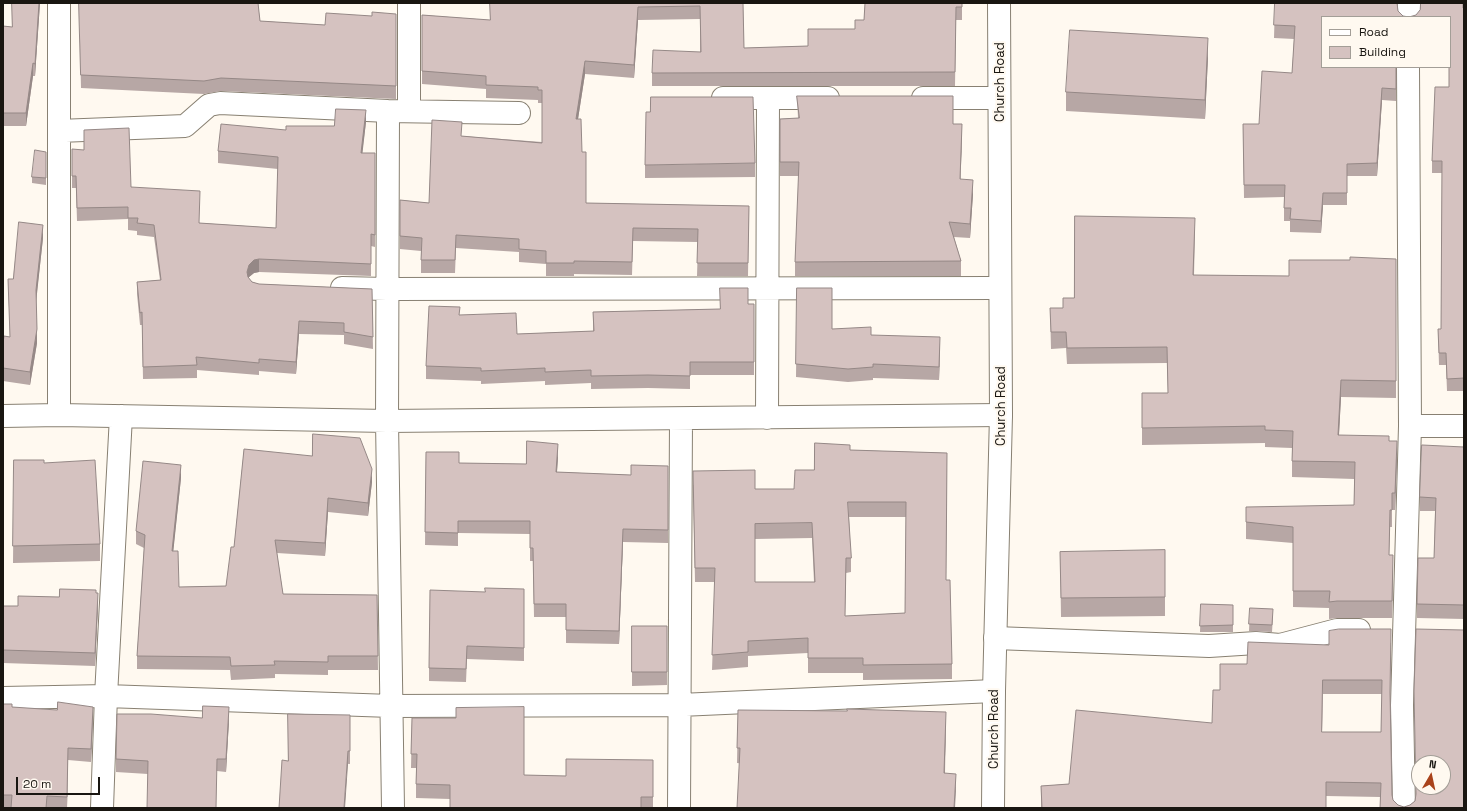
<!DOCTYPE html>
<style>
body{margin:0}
#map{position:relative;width:1467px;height:811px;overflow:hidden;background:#fff9f0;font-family:"Space Grotesk",sans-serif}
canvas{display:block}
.frame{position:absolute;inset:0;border:4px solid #191611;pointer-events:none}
.legend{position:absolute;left:1321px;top:16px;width:130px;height:52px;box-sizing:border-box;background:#fff9f0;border:1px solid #a39e97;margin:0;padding:5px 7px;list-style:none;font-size:12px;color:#191611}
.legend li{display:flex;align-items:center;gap:8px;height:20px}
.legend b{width:20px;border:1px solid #a39e97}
.north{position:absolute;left:1411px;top:755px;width:40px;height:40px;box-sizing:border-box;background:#fff9f0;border:1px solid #a39e97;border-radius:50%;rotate:9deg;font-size:11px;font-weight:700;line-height:16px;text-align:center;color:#191611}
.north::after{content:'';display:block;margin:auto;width:14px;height:18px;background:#a9431c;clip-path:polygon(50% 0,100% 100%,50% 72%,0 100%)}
.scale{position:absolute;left:16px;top:777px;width:84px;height:18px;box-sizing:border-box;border:2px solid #191611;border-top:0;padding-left:5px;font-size:12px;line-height:14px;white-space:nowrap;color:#191611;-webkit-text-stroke:3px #fff9f0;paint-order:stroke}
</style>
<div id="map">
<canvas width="1467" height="811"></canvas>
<div class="frame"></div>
<ul class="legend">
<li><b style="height:5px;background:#fff"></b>Road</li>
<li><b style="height:11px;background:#d5c2c0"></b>Building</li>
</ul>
<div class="north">N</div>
<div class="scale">20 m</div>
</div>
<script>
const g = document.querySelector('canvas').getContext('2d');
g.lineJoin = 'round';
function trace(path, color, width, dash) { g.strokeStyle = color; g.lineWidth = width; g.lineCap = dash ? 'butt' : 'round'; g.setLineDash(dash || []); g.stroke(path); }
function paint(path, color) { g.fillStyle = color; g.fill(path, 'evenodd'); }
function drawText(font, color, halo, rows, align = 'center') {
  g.font = font + ' "Space Grotesk",sans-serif'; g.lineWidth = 4; g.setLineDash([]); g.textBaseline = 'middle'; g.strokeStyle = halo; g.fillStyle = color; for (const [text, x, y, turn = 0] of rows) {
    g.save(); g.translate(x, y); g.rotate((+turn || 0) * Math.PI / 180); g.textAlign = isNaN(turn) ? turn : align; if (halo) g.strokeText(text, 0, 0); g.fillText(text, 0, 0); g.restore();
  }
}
const minor = new Path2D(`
 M59 3V415
 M1409 17V3
 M723 98H828
 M923 98H999
 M388 111 387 421 393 808
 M409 111V3
 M59 131 185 126 209 105 220 103 388 111 519 113
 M342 288 387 289 1000 288
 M3 416 59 415 387 421 1001 415
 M767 418 768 98
 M1410 426H1464
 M995 638 1209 646 1256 643 1280 645 1337 630H1359
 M3 698 106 696 391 706 680 705 994 691
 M102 808 106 696 121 416
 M679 808 681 419
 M1404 808 1402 705 1410 426 1408 67`);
const tertiary = new Path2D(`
 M993 808 994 691 1001 415 999 3`);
trace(minor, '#888072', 24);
trace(tertiary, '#888072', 24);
trace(minor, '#fff', 22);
trace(tertiary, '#fff', 22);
paint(new Path2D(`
 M12 3H40L35 76H33L26 126H3V26L12 27Z
 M79 3H258L260 21 325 25 372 16 396 14V99L221 91 204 94 81 88Z
 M490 3H743L744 48 808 46 855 29 864 20 865 3 962 7V20H956L955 86H652V73L700 52V19L638 20 634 78 585 74 578 119 586 203 749 206 748 276H697L698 242 633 241 632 275 574 274V276H546V264L519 262V252L456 248 455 273H421V251L400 249V200L429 203 462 136 542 142V103H538V100L486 98V89L422 84V15L490 20Z
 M1275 3H1398L1397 7 1322 17 1396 67V101L1382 100 1377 176H1347V205H1323L1321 233 1290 232V221H1284V197L1244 198 1243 124H1259L1292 73 1294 39 1274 38Z
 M1463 8H1464V391H1447L1446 365H1439L1438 329H1441L1442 173H1432V161L1449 87Z
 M1208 57 1205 119 1066 111V92Z
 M797 96 953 124 962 138 960 179 973 194 970 238 954 237 961 261V276H795V262L799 176H780V119L798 118Z
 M366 122 362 153H375V247L371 246V276L259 272 254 273 248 278 252 282 259 284 372 289 373 349 344 344V335L299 334 296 374 259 371V375L197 370V378L143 379 142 325H140L137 294V282L160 280 154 237 137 235V231L128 230V219L77 221 76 188H72V149L131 187 200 223 276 228 278 169 218 163V151L286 130 334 126Z
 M46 152V185L32 183V177Z
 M755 163V177L645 178V165Z
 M1195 234 1194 275 1289 276 1350 260 1396 259V398L1341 397 1339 435 1389 441 1397 458 1395 510H1392V527H1390L1389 555 1393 571 1392 618H1337L1329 619V608L1293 607V543L1246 539V522L1354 505V479L1292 477V448L1265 447V443L1142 445V393H1168L1167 363 1067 364 1066 348 1051 349 1050 308H1063L1074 298Z
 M43 238 36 300 37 343 30 385 3 381V343L10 337 8 279H13Z
 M797 288 832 329 871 335 940 350 939 380 873 378V380L848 382 796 377Z
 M748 304H754V375H690V389L648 388 591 389V383L545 385V381L481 384V381L426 379V366L460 315 517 334 593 331V312L720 309Z
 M1464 447V619L1417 618V604L1434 558 1435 511H1420V497Z
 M244 449 372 482 368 516 328 512 325 556 277 553 283 594 377 595 378 670H328V675L275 674V678L231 680 230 670 137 669V656L144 548 136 544V531L181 478 173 551 179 587 226 586 234 547Z
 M850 450 947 453 946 580 952 664V679L863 680V673H808V653L748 656V667L712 670 715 582H695L693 485 755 489H794L814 470ZM849 517H906L905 613 845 616 846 573 851 572V558ZM812 538 814 582H755V539Z
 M426 452 459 463 526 464 558 457 557 472 631 475 668 466V543L623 542 619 644 566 643V617H534L533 561H530V534L458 533V546L425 545Z
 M14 460 44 463 100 544V561L13 563Z
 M1165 550V616L1061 617 1060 552Z
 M524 589V661L467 659 466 682 429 681V668L485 592Z
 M96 593 98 606 95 666 3 663V606H18L59 597Z
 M1201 604 1233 605V632H1200Z
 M1250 608 1273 616 1272 632 1249 631Z
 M632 626H667V685L632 686Z
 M1391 643 1390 700 1392 795 1393 800 1398 805 1404 807 1410 805 1415 801 1464 808H1380V797L1326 796V808H1041V786L1069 784 1212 723 1220 690 1247 664 1329 645ZM1323 694H1382L1381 732H1322Z
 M3 704 12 707 93 719 91 762 68 760 67 808H11L3 807Z
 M738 710 946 726 945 773 956 788 737 763Z
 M350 715V764L288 761Z
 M202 718 229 720 226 772 217 771 148 774 116 772V759Z
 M412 718 524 775 566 776 653 760V808H450V799L416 798V768H411Z`), '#b7a7a5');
paint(new Path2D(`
 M39 3H40L35 76V64Z
 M638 7V20L634 78V65Z
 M1208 38V57L1205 119V100Z
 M585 61V74L576 132V119Z
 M33 63V76L26 126V113Z
 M1382 88V100L1377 176V163Z
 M366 110V122L361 166V153Z
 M962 124V138L960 194V179Z
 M973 180V194L970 238V224Z
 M1323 193V205L1321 233V221Z
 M43 225V238L36 303V290Z
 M259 259V272L254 273 249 277 247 284V272L249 265 254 260Z
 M299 321V334L296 374V362Z
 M37 329V343L30 385V372Z
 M940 337V350L939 380V367Z
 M1341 380V397L1338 452V435Z
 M1397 441V458L1395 510V493Z
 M558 444V457L556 485V472Z
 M181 465V478L172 564V551Z
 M372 469V482L368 516V503Z
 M328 498V512L325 556V543Z
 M623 529V542L619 644V631Z
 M1393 555V571L1392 618V601Z
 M98 593V606L95 666V653Z
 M93 707V719L91 762V749Z
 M229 707V720L226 772V759Z
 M946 712V726L944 788V773Z
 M68 748V760L67 808V797Z
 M348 751V764L345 808H344Z
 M956 774V788L955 808H954Z`), '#958886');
const building = new Path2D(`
 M12 3H39L35 64 33 63 26 113H3V26L12 27Z
 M79 3H258L260 21 325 25 326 13 372 16V12L396 14V86L221 78 204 81 81 75Z
 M490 3H743L744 48 808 46V29H855V20H864L865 3H962V7H956L955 72 652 73 653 50 701 52 700 6 638 7 634 65 585 61 576 119H581L582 152H586V203L749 206 748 263H697L698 229 633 228 632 262 574 261V263H546V251L519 249V239L456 235 455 260H421L422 238 400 236V200L429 203 432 120 462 122 461 136 542 143V90H538V87L486 85V76L422 71V15L490 20Z
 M1275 3H1397L1398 11 1403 16 1409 17H1322V67H1396V89L1382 88 1377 163 1347 164V193H1323L1321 221 1290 219 1291 208H1284L1285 185H1244L1243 124H1259L1262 71 1292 73 1295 26 1274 25Z
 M1421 3H1463V8H1464V378L1447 379 1446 353H1439L1438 329H1441L1442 161H1432L1435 87H1449V67H1450V17H1409L1416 15 1420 10Z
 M1070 30 1208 38 1205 100 1066 92Z
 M797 96H953V124H962L960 179 973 180 970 224 949 222 961 261 795 262 799 162H780V119L799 118Z
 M651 97H753L755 163 645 165 646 112H650Z
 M336 109 366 110 361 153H375V235L371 234V264L259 259 254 260 249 265 247 272 248 277 252 282 259 284 372 289 373 337 344 332V323L299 321 296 362 259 359V363L196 357 197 365 143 367 142 312 140 313 137 282 161 280 154 225 137 223 138 218H128V207L77 208 76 176H72V149L84 150V130L129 128 131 187 200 191 199 223 276 228 278 157 218 151 221 124 286 130V126H334Z
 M35 150 46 152V178L32 177Z
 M1075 216 1195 218 1193 275 1289 276V260H1350V257L1396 259V381L1341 380 1338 435 1389 436V441H1397L1395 493H1392V510H1390L1389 555H1393L1392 601H1337L1329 602 1330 591H1293V527L1246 522V507L1354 505 1355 462 1292 461 1293 431 1265 430V426L1142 428V393H1168L1167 347 1067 348 1066 332H1051L1050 308H1063V298H1074Z
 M19 222 43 225 36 290 37 329 30 372 3 368V343L4 336 10 337 8 279H13Z
 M720 288H748V304H754V362H690V376L648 375 591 376V370L545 372V368L481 371V368L426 366 429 306 460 307 459 315 516 313 517 334 594 331 593 312 720 309Z
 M797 288H832V329L871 327V335L940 337 939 367 873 364V367L848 369 796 364Z
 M313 434 360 438 372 469 368 503 328 498 325 543 275 540 283 594 377 595 378 656H328V662L274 661 275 665 231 666 230 657 137 656 145 535 136 531 143 461 181 465 172 551H178L179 587 226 586 231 547H234L244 449 312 456Z
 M527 441 558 444 556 472 631 475V465L668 466V530L623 529 619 631 566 630V604H534L533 548H530V521H458V533L425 532 426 452H459V463L526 464Z
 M815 443 850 445V450L947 453 946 580H950L952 664 863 665V658H808V638L748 641V652L712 655 715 568H695L693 471 755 470V489H794L795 470H814ZM848 502H906L905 613 845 616 846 558H851ZM812 523 815 582H755V524Z
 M1422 445 1464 447V605L1417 604 1418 558H1434L1436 498 1420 497Z
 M14 460H44V463L95 460 100 544 13 546Z
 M1165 550V597L1061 598 1060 552Z
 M485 588 524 589V648L467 646 466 669 429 668 430 590 485 592Z
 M60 589 96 590V593H98L95 653 3 650V606H18V596L59 597Z
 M1201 604 1233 605V625L1200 626Z
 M1250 608 1273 609 1272 625 1249 624Z
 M632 626H667V672H632Z
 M1339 629H1391L1390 692 1392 795 1393 800 1398 805 1404 807 1410 805 1415 801 1416 794 1414 691 1416 629 1464 630V808H1380L1381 783 1326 782V808H1042L1041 786 1069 784 1076 710 1212 723 1213 690H1220V664H1247L1248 642 1329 645V631ZM1323 680H1382L1381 732H1322ZM1419 763H1443V787H1419Z
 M58 702 93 707 91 749 68 748 67 797 47 796 46 808H11L12 795H3V704H12V707L57 710Z
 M203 706 229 707 226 759H217L216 808H147L148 761 116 759 117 714H151L202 718Z
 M524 707V775L566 776V759L653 760V797H641V808H450V785L416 784 417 754H411L412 718H456V708Z
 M847 709 946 712 944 773 956 774 954 808H737L740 748H737L738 710 847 711Z
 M288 714 350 715V751H348L344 808H279L282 760 288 761Z`);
paint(building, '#d5c2c0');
trace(building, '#958886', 1);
drawText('13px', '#191611', '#fff9f0', [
 ["Church Road",1000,82,-90],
 ["Church Road",1001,406,-90],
 ["Church Road",994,729,-90]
]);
</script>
